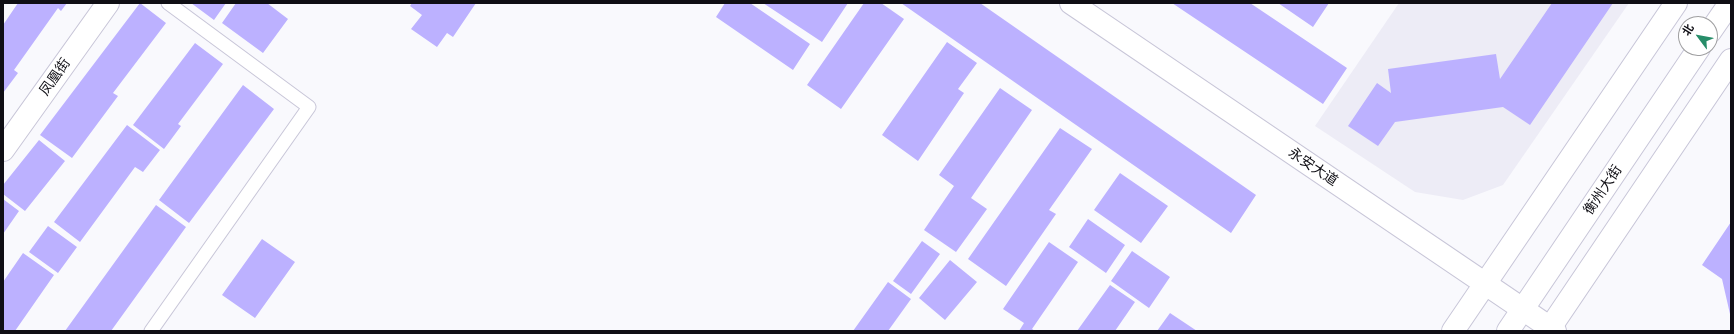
<!DOCTYPE html>
<meta charset="utf-8">
<style>
body{margin:0}
#map{position:relative;width:1734px;height:334px;overflow:hidden;background:#f9f9fd;font-family:Raleway,"Noto Sans SC",sans-serif}
canvas{display:block}
.frame{position:absolute;inset:0;border:4px solid #0f0e14;pointer-events:none}
.north{position:absolute;left:1678px;top:16px;width:40px;height:40px;box-sizing:border-box;background:#fff;border:1px solid #9f9fa1;border-radius:50%;rotate:302deg;font-size:11px;font-weight:700;line-height:16px;text-align:center;color:#0f0e14}
.north::after{content:'';display:block;margin:auto;width:14px;height:18px;background:#278d69;clip-path:polygon(50% 0,100% 100%,50% 72%,0 100%)}
</style>
<div id="map">
<canvas width="1734" height="334"></canvas>
<div class="frame"></div>
<div class="north">北</div>
</div>
<script>
const g = document.querySelector('canvas').getContext('2d');
g.lineJoin = 'round';
function paint(path, color) { g.fillStyle = color; g.fill(path, 'evenodd'); }
function trace(path, color, width, dash) { g.strokeStyle = color; g.lineWidth = width; g.lineCap = dash ? 'butt' : 'round'; g.setLineDash(dash || []); g.stroke(path); }
function drawText(font, color, halo, rows, align = 'center') {
  g.font = font + ' Raleway,"Noto Sans SC",sans-serif'; g.lineWidth = 3; g.setLineDash([]); g.textBaseline = 'middle'; g.strokeStyle = halo; g.fillStyle = color; for (const [text, x, y, turn = 0] of rows) {
    g.save(); g.translate(x, y); g.rotate((+turn || 0) * Math.PI / 180); g.textAlign = isNaN(turn) ? turn : align; if (halo) g.strokeText(text, 0, 0); g.fillText(text, 0, 0); g.restore();
  }
}
paint(new Path2D(`
 M1399 3H1629L1503 185 1463 200 1415 192 1315 126Z`), '#edecf6');
paint(new Path2D(`
 M18 3H67L61 11 58 8 14 70 18 73 3 93V25Z
 M140 3 166 23 113 93 118 96 72 158 40 135Z
 M191 3H226L214 20Z
 M236 3H267L288 19 263 53 222 23Z
 M412 3H476L453 37 447 33 437 47 411 29 422 15 410 6Z
 M725 3H750L810 44 793 70 716 17Z
 M763 3H848L822 42Z
 M864 3H881L904 19 841 109 807 85Z
 M901 3H980L1256 195 1231 233Z
 M1172 3H1250L1347 68 1323 104Z
 M1278 3H1329L1313 27Z
 M1552 3H1613L1530 125 1503 107 1395 122 1378 146 1348 126 1377 83 1391 93 1388 69 1496 54 1500 79Z
 M947 42 977 63 958 89 964 93 918 161 882 135Z
 M195 43 223 64 178 124 181 126 164 149 133 125Z
 M243 85 274 109 189 223 159 200Z
 M1000 88 1032 110 971 198 987 209 956 252 924 230 954 186 939 175Z
 M127 125 160 150 143 172 135 167 80 242 54 222Z
 M1060 128 1092 149 1049 210 1056 214 1006 286 968 259Z
 M39 140 65 161 25 211 3 194V185Z
 M1120 173 1168 206 1141 243 1094 210Z
 M3 199 19 211 3 234Z
 M156 205 186 227 111 331H65Z
 M1088 219 1125 245 1106 273 1069 247Z
 M1731 222V314H1730L1722 279 1702 265Z
 M48 226 77 247 58 273 29 252Z
 M262 239 295 262 255 318 222 295Z
 M922 241 940 254 911 294 893 281Z
 M1049 242 1078 262 1032 329 1035 331H1019L1024 323 1003 309Z
 M1132 251 1170 277 1149 308 1111 281Z
 M23 253 54 275 15 331H3V282Z
 M950 260 977 282 945 320 919 298Z
 M888 282 911 299 888 331H853Z
 M1110 285 1135 302 1115 331H1077Z
 M1170 313 1197 331H1157Z`), '#bcb1ff');
const service = new Path2D(`
 M151 331 309 107 168 3`);
const minor = new Path2D(`
 M3 150 108 3
 M1453 331 1676 3`);
const tertiary = new Path2D(`
 M1071 3 1555 331`);
const secondary = new Path2D(`
 M1710 32 1730 3
 M1508 331 1699 48
 M1548 331 1731 60`);
trace(service, '#c8c6d8', 15);
trace(minor, '#c8c6d8', 24);
trace(tertiary, '#c8c6d8', 24);
trace(secondary, '#c8c6d8', 24);
trace(service, '#fff', 13);
trace(minor, '#fff', 22);
trace(tertiary, '#fff', 22);
trace(secondary, '#fff', 22);
drawText('14px', '#0f0e14', '#fff', [
 ["凤凰街",55,77,-55],
 ["永安大道",1313,167,34],
 ["衡州大街",1603,190,-56]
]);
</script>
